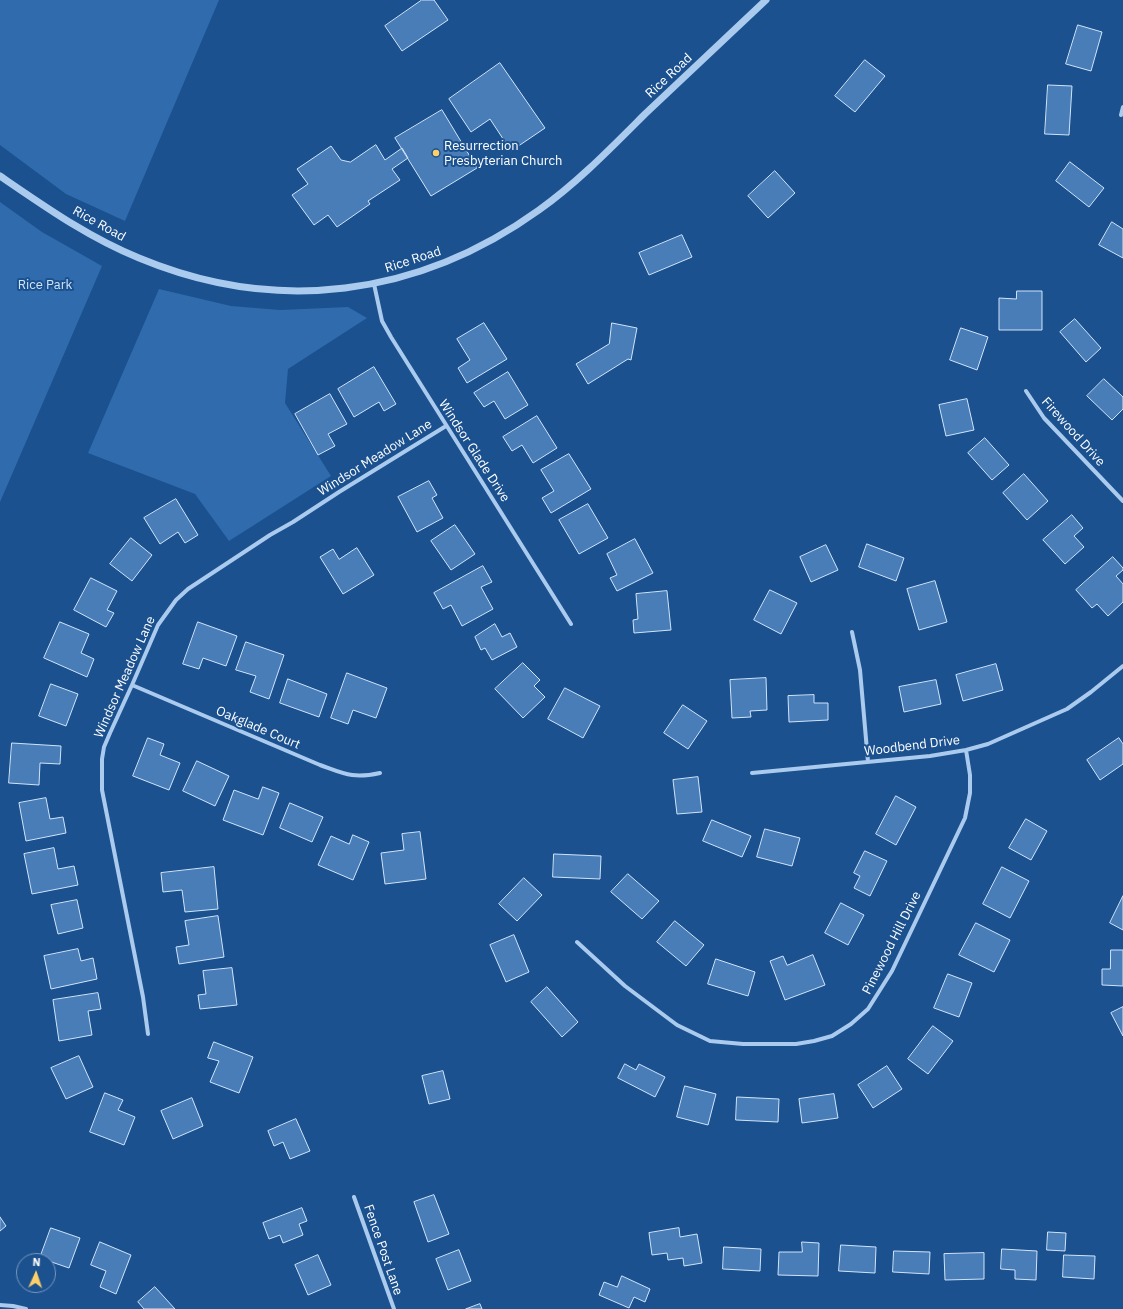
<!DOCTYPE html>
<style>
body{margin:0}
#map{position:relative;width:1123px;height:1309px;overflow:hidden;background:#1b518f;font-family:"IBM Plex Sans",sans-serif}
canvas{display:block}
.north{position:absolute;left:16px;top:1253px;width:40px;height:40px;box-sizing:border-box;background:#1b518f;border:1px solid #7697bc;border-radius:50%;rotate:3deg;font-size:11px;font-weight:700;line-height:16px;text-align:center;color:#fff}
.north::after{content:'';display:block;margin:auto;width:14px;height:18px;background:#ffcf67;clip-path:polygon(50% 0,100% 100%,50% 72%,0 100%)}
</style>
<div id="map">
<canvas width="1123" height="1309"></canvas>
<div class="north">N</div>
</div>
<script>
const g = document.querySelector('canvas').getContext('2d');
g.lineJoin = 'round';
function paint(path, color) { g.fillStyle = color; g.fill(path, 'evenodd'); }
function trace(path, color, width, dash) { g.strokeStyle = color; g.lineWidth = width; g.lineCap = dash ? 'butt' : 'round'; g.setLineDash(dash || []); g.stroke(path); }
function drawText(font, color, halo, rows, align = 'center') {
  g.font = font + ' "IBM Plex Sans",sans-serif'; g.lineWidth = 4; g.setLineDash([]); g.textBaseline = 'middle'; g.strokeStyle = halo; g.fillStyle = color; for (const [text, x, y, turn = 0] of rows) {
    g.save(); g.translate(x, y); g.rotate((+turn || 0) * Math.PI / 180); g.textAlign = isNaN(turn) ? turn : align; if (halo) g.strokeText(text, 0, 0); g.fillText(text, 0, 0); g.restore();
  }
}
paint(new Path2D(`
 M0 0H219L125 221 66 194 0 145Z
 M0 202 42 232 102 266 0 502Z
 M159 289 231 306 280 310 348 307 367 318 288 369 285 403 331 476 229 541 195 494 88 453Z`), '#2f6bad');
const building = new Path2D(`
 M422 0H434L448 20 402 51 385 26Z
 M1078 25 1102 32 1091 71 1066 64Z
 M865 60 885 76 855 112 835 96Z
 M500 63 545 128 511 151 490 119 471 132 449 99Z
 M1048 85 1072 86 1069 135 1045 134Z
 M442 110 477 168 431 196 395 138Z
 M376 145 385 160 402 148 408 158 392 169 400 180 368 201 370 204 337 227 328 215 314 225 292 195 308 184 297 169 331 146 341 160 350 162Z
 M1070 162 1104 188 1089 207 1056 181Z
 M775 171 795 193 768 218 748 196Z
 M1112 222 1123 229V258L1099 245Z
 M682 235 692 257 649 275 639 253Z
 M1017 291H1042V330H999V298L1016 299Z
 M1075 319 1101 348 1086 362 1060 332Z
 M484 323 507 359 467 383 458 368 470 360 457 339Z
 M612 323 637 328 631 360 628 359 588 384 576 364 609 344Z
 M961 328 988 337 977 370 950 360Z
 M374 367 396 404 384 411 379 402 354 417 338 389Z
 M508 372 528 405 505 419 494 401 484 407 474 393Z
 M1104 379 1123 397V409L1112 420 1087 396Z
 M330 394 347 424 328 434 335 446 318 455 295 414Z
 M967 399 974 430 946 436 939 405Z
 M537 416 557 448 533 463 522 445 512 451 503 437Z
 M985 438 1009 465 992 480 968 453Z
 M569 454 591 489 551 513 542 498 554 491 541 470Z
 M1024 474 1048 501 1027 520 1003 493Z
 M429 481 437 495 432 498 443 518 417 532 398 497Z
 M176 499 198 535 185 543 178 532 160 544 144 518Z
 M588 504 608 538 579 554 559 520Z
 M1072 515 1083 528 1074 536 1084 547 1065 564 1043 540Z
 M455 525 475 554 451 570 431 541Z
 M131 538 152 555 132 581 110 564Z
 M635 539 653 573 617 591 610 578 617 575 607 554Z
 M867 544 904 558 896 581 859 567Z
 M826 545 838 570 811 582 800 557Z
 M357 548 374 575 343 594 320 557 333 549 339 559Z
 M1113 557 1123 568V570L1116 576 1123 584V602L1108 616 1097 604 1092 608 1076 590Z
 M483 566 492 582 481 587 493 609 462 626 451 605 443 609 434 593Z
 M91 578 117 591 107 610 114 613 106 627 74 610Z
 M935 581 947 622 919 630 907 589Z
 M770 590 797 603 781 634 754 620Z
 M667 591 671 630 634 633 633 620 638 619 636 594Z
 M60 622 89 634 81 653 94 659 87 677 44 658Z
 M198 622 237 636 226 666 203 658 199 669 183 664Z
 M495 624 502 637 510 633 517 647 492 660 485 648 481 650 475 637Z
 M246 642 284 655 269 699 250 692 256 676 236 670Z
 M523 663 540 680 534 686 545 697 523 718 495 689Z
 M996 664 1003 690 963 701 956 675Z
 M347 673 387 688 376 718 353 710 348 724 331 718Z
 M766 678 767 710 750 711 751 717 732 718 730 680Z
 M288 679 327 694 319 717 280 703Z
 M936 680 941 704 904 712 899 687Z
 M51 684 78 694 66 726 39 716Z
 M565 688 600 706 583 738 548 719Z
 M814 695V703H828V720L789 722 788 696Z
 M683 705 707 721 688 749 664 733Z
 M148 738 164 744 160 755 180 763 169 790 133 776Z
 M1119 738 1123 744V764L1100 780 1087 760Z
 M12 743 61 746 60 764 40 763 39 785 9 783Z
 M197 761 229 776 215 806 183 791Z
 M698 777 702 812 677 814 673 780Z
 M263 787 279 793 263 835 223 820 234 790 258 799Z
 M896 796 916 807 896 845 876 834Z
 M46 798 50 819 63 817 66 833 26 841 19 803Z
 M290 803 323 817 312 842 280 828Z
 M1026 819 1047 831 1031 860 1009 848Z
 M712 820 751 836 742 857 703 841Z
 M765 829 800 838 792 866 757 857Z
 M420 832 426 879 385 884 381 853 404 850 402 834Z
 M353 835 369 842 353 880 318 865 331 836 349 844Z
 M54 848 58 869 74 866 78 885 32 894 24 854Z
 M865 851 887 861 870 896 854 888 860 876 854 873Z
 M554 854 601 856 600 879 553 877Z
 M214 867 218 909 185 912 182 890 163 892 161 873Z
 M1002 867 1029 881 1010 918 983 904Z
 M628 874 659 901 642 919 611 892Z
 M524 878 542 895 517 921 499 904Z
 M1123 896V930L1110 923Z
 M77 900 83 928 58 934 51 905Z
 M841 903 864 915 848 945 825 933Z
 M218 916 224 957 179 964 176 947 189 945 185 921Z
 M675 921 704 945 686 966 657 942Z
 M976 923 1010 940 994 972 959 955Z
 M514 935 529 972 506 982 490 945Z
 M78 949 81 961 93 958 97 979 51 989 44 956Z
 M1111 950H1123V986L1102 985V969H1110Z
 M813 955 825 985 785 1000 770 961 783 956 787 965Z
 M716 959 755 972 748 996 708 984Z
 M232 968 237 1005 200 1009 198 995 206 994 203 971Z
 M948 974 972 983 959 1017 934 1008Z
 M547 987 578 1022 562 1037 531 1002Z
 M98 993 101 1009 88 1011 92 1035 59 1041 53 1000Z
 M1123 1007V1036L1111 1013Z
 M933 1026 953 1041 928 1074 908 1059Z
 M214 1042 253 1057 239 1093 210 1082 219 1061 208 1058Z
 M79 1056 93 1087 66 1099 51 1068Z
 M625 1064 636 1070 639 1064 665 1077 655 1097 618 1078Z
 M887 1066 902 1089 873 1108 858 1085Z
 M443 1071 450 1099 429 1104 422 1076Z
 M685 1086 716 1094 708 1125 677 1117Z
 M105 1093 123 1100 118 1110 135 1117 124 1145 90 1132Z
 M834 1094 838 1118 802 1123 799 1099Z
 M737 1097 779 1099 778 1122 736 1120Z
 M192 1098 203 1126 173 1139 161 1111Z
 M296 1119 310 1151 290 1159 283 1142 274 1146 268 1131Z
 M434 1195 449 1234 428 1242 414 1202Z
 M302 1208 307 1221 299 1224 303 1235 283 1243 280 1235 269 1239 263 1223Z
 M0 1217 6 1226 0 1231Z
 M51 1228 80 1238 69 1268 40 1258Z
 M679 1228 680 1237 697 1234 702 1263 684 1266 683 1258 668 1260 667 1253 652 1255 649 1233Z
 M1048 1232 1066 1233 1065 1251 1047 1250Z
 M100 1242 131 1255 116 1294 100 1287 106 1271 91 1265Z
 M802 1242 819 1243 818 1276 778 1275 779 1252H802Z
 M841 1245 876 1247 875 1273 839 1271Z
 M724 1247 761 1249 760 1271 723 1269Z
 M1002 1249 1037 1251 1036 1280 1015 1279V1270L1001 1269Z
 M459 1250 471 1281 448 1290 436 1259Z
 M894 1251 930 1252 929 1274 893 1272Z
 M984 1253V1279L945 1280 944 1254Z
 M318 1255 331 1285 308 1295 295 1265Z
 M1064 1255 1095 1256 1094 1279 1063 1277Z
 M622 1276 650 1289 645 1302 634 1297 629 1308 599 1295 604 1282 617 1287Z
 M155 1287 175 1309H144L138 1302Z
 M480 1304 482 1309H466Z`);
paint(building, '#497db8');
trace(building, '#d0e4fa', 1);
trace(new Path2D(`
 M1121 115 1123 107
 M374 284 382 321 391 337 571 624
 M1026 391 1044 418 1123 501
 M852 632 860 670 868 762
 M132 685 320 765C345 774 353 779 380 773
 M752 773 930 756 966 750 988 744 1067 709 1091 692 1123 666
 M577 942 625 986 677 1025 710 1041 743 1044H796L814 1041 832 1036 851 1024 868 1009 892 971 965 818 970 793V775L966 750
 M148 1034 143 997 102 790V759L104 747 110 733 132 685 158 625 176 600 188 589 270 535 293 522 339 492 446 426
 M354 1197 394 1309
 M0 1305 13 1306 26 1309`), '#aacaee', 4);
trace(new Path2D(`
 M0 176C44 206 89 238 139 258 276 315 418 297 539 210 577 183 611 148 645 114 685 76 726 38 766 0`), '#aacaee', 7);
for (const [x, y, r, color] of [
 [436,153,4,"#ffcf67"]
]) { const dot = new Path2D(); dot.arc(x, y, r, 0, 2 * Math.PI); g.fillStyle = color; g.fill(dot); trace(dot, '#1b518f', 1.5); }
drawText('13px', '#fff', '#1b518f', [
 ["Rice Road",669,76,-43],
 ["Rice Road",99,224,29],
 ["Rice Road",413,260,-18],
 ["Firewood Drive",1073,432,48],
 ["Windsor Glade Drive",474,451,57],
 ["Windsor Meadow Lane",375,458,-32],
 ["Windsor Meadow Lane",125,677,-66],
 ["Oakglade Court",258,728,23],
 ["Woodbend Drive",912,746,-7],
 ["Pinewood Hill Drive",892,943,-63],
 ["Fence Post Lane",383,1250,71]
]);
drawText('13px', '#fff', '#1b518f', [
 ["Resurrection",444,146],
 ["Presbyterian Church",444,161]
], 'left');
drawText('13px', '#d0e4fa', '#1b518f', [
 ["Rice Park",45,285]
]);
</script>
